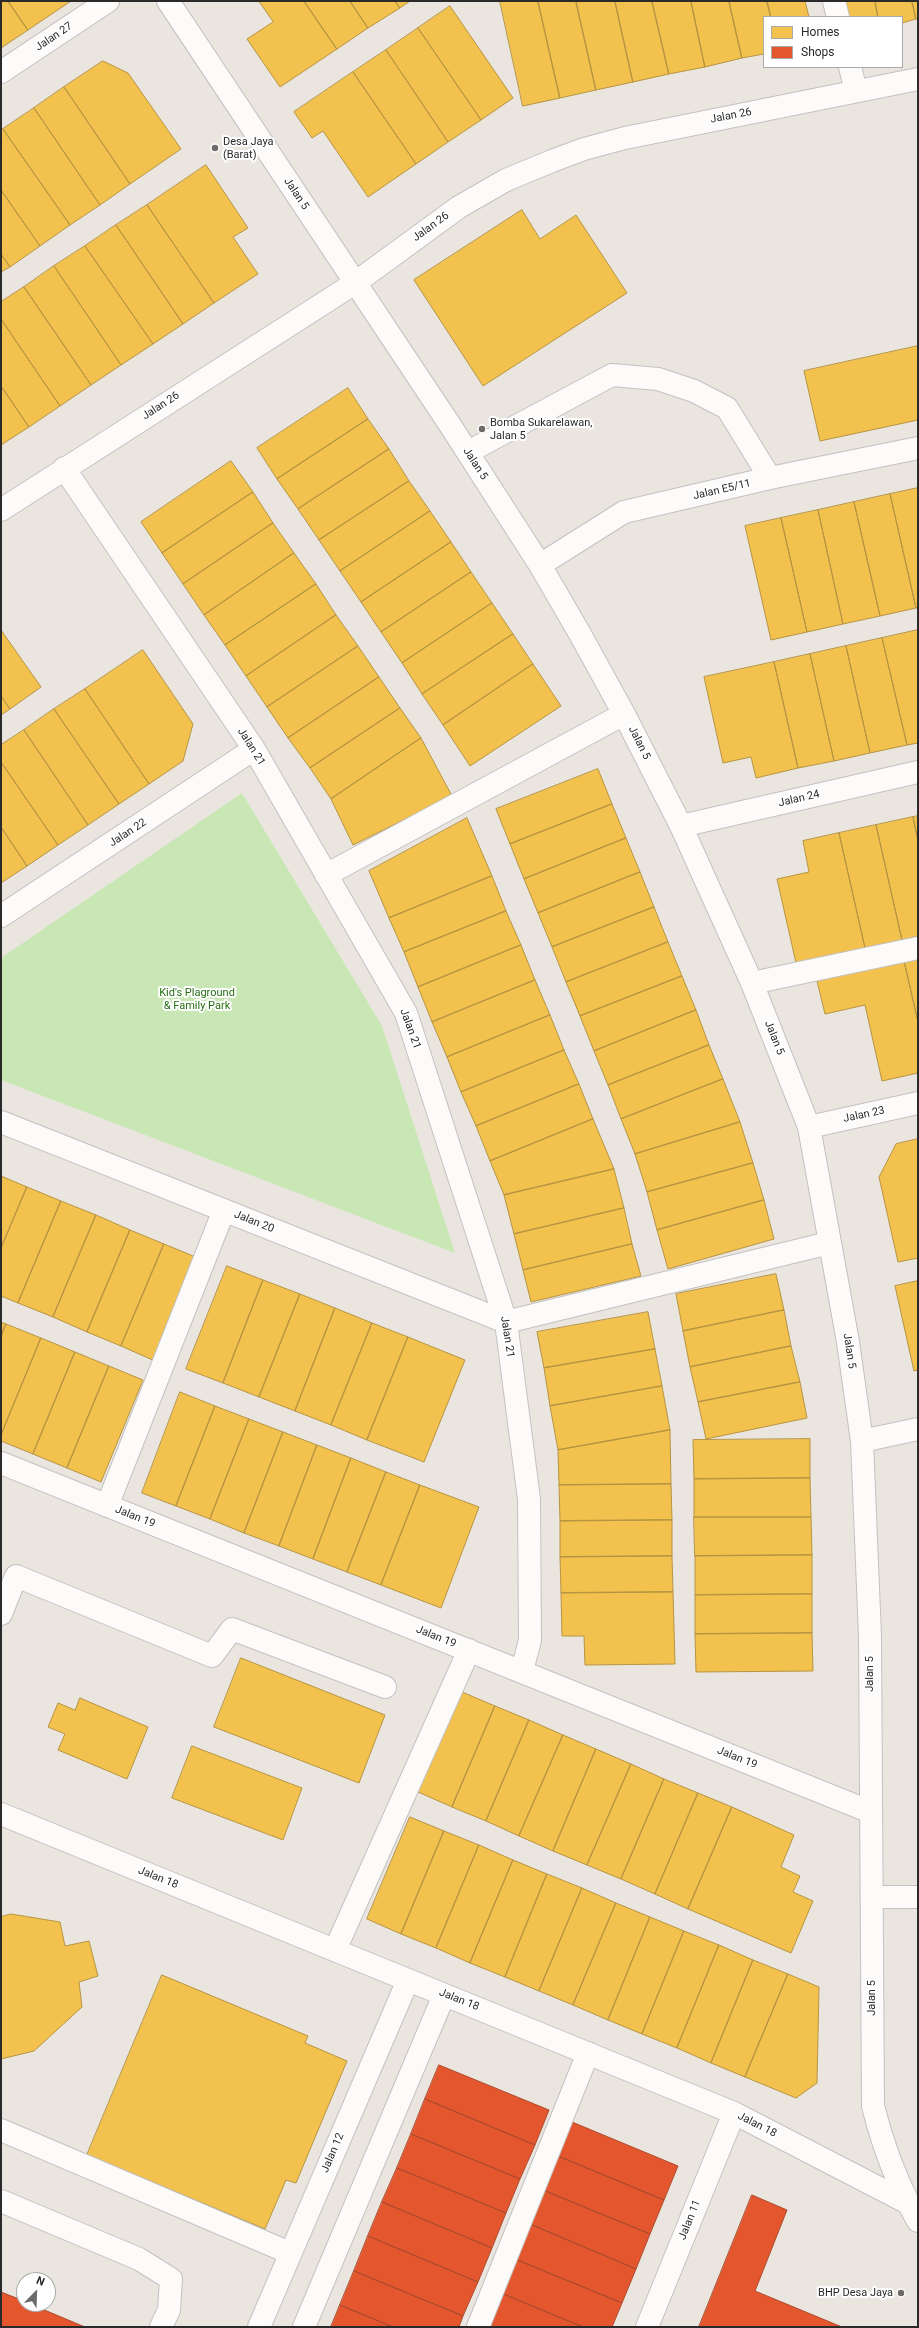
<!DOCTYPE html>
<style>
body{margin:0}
#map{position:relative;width:919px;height:2328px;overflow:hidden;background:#eae5df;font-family:Roboto,sans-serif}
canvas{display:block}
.frame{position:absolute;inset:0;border:2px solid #2a2a2a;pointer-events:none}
.legend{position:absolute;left:763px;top:16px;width:140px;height:52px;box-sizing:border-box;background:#fff;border:1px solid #aaa;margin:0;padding:5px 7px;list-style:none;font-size:12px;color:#2a2a2a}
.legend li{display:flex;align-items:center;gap:8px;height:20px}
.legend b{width:20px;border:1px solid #aaa}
.north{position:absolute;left:16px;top:2272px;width:40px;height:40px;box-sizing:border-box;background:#fff;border:1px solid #aaa;border-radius:50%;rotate:23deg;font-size:11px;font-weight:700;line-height:16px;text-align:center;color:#2a2a2a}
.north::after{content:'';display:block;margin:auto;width:14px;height:18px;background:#6d6b69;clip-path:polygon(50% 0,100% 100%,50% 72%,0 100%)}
</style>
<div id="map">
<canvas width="919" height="2328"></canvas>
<div class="frame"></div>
<ul class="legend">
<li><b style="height:11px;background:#f2c14e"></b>Homes</li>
<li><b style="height:11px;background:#e4572e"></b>Shops</li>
</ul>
<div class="north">N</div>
</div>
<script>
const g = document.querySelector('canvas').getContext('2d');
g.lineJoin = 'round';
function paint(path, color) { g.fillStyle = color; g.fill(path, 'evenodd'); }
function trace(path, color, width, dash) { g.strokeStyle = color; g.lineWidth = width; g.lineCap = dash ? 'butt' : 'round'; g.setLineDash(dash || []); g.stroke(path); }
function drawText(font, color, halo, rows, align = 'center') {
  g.font = font + ' Roboto,sans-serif'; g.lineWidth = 4; g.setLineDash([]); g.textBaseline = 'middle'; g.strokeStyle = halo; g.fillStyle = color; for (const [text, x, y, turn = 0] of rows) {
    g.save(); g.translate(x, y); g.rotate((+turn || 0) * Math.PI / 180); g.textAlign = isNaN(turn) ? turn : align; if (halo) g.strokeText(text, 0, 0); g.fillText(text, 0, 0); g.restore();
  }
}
paint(new Path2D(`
 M242 793 382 1026 455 1253 1 1080V958Z`), '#c9e7b5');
const homes = new Path2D(`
 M1 1H8L28 30 1 48Z
 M8 1H71L28 30Z
 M259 1H304L337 49 280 87 247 39 273 22Z
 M304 1H350L368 28 337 49Z
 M350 1H395L400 8 368 28Z
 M395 1H410L400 8Z
 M500 1H538L560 98 523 106Z
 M538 1H576L596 90 560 98Z
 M576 1H615L633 82 596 90Z
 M615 1H652L669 74 633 82Z
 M652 1H691L705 67 669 74Z
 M691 1H729L742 58 705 67Z
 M729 1H767L771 17H764V54L742 58Z
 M767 1H805L809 17H771Z
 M837 1H875L878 17H841Z
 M875 1H912L916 19 902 23V17H878Z
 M912 1H918V19H916Z
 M450 6 513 98 481 120 418 28Z
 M418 28 481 120 448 142 386 50Z
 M386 50 448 142 416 164 353 72Z
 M103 61 128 73 181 149 130 184 64 87Z
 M353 72 416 164 368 197 323 131 312 138 294 112Z
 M64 87 130 184 100 205 34 108Z
 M34 108 100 205 70 225 3 129Z
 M3 129 70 225 40 246 1 190V130Z
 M206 165 248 228 233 237 258 274 214 303 147 205Z
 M1 190 40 246 10 267 1 254Z
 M147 205 214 303 183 324 116 225Z
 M522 210 540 239 576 215 627 293 483 386 414 280Z
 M116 225 183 324 153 344 85 246Z
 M85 246 153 344 121 365 54 266Z
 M1 254 10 267 1 272Z
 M54 266 121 365 91 385 24 287Z
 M24 287 91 385 60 406 1 319V302Z
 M1 319 60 406 29 427 1 386Z
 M918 346V420L820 441 804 371Z
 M1 386 29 427 1 445Z
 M348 388 368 419 277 479 257 448Z
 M368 419 389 449 298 509 277 479Z
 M389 449 409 481 319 540 298 509Z
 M231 461 253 492 162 553 141 522Z
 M409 481 430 511 340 571 319 540Z
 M918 488V608H916L890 494Z
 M253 492 273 523 183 584 162 553Z
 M890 494 916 608 880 616 854 502Z
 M854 502 880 616 843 624 818 510Z
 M818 510 843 624 807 632 781 518Z
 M430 511 451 542 361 602 340 571Z
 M781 518 807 632 771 640 745 526Z
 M273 523 294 553 204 615 183 584Z
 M451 542 471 572 381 632 361 602Z
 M294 553 316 584 225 645 204 615Z
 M471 572 492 603 402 663 381 632Z
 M316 584 336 615 246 676 225 645Z
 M492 603 513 634 422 694 402 663Z
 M336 615 358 646 267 707 246 676Z
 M1 630 41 687 10 709 1 696Z
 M918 630V743L907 745 882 638Z
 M513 634 533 664 443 725 422 694Z
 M882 638 907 745 870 753 846 646Z
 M358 646 379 677 288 738 267 707Z
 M846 646 870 753 834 761 810 654Z
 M143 650 193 724 183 761 149 784 85 689Z
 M810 654 834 761 798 768 774 662Z
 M774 662 798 768 756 778 751 757 723 763 704 677Z
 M533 664 561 706 470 766 443 725Z
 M379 677 400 708 310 768 288 738Z
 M85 689 149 784 119 804 54 709Z
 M1 696 10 709 1 715Z
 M400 708 421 738 331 799 310 768Z
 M54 709 119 804 88 825 24 730Z
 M24 730 88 825 58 845 1 762V745Z
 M421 738 452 796 353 845 331 799Z
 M1 762 58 845 27 866 1 827Z
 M598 769 612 804 510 844 496 809Z
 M612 804 626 838 524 879 510 844Z
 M918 816V841L913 817Z
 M913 817 918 841V936L902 940 876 825Z
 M467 818 492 876 389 918 369 871Z
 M876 825 902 940 865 948 839 833Z
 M1 827 27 866 1 883Z
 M839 833 865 948 796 963 777 879 809 872 803 841Z
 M626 838 640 872 538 913 524 879Z
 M640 872 654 907 552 947 538 913Z
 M492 876 506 911 404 952 389 918Z
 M654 907 668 942 566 982 552 947Z
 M506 911 521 945 418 987 404 952Z
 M668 942 682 976 580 1016 566 982Z
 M521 945 535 980 432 1022 418 987Z
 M918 958V1022L904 961Z
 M904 961 918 1022V1073L882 1081 865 1005 825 1014 817 981Z
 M682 976 696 1010 594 1051 580 1016Z
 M535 980 550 1015 447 1057 432 1022Z
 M696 1010 709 1045 608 1085 594 1051Z
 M550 1015 564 1050 461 1092 447 1057Z
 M709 1045 723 1079 621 1119 608 1085Z
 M564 1050 579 1084 476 1126 461 1092Z
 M723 1079 740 1122 635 1154 621 1119Z
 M579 1084 593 1119 490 1161 476 1126Z
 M593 1119 614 1169 504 1195 490 1161Z
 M740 1122 753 1163 647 1192 635 1154Z
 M918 1139V1258L898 1262 879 1177 896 1144Z
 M753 1163 764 1200 657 1230 647 1192Z
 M614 1169 624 1208 514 1234 504 1195Z
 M1 1176 27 1187 1 1248Z
 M27 1187 61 1201 18 1303 1 1296V1248Z
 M764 1200 774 1239 668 1269 657 1230Z
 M61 1201 96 1215 53 1317 18 1303Z
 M624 1208 632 1244 523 1270 514 1234Z
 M96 1215 130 1230 87 1332 53 1317Z
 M130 1230 164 1244 121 1346 87 1332Z
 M164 1244 198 1258 155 1361 121 1346Z
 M632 1244 641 1276 531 1302 523 1270Z
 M227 1266 263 1280 223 1383 186 1369Z
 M776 1274 784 1310 683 1331 676 1294Z
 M263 1280 300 1294 259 1397 223 1383Z
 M918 1281V1370L914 1371 895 1286Z
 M300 1294 335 1308 295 1411 259 1397Z
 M335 1308 372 1323 331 1425 295 1411Z
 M784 1310 791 1346 690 1367 683 1331Z
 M648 1312 655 1349 544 1368 537 1332Z
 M1 1322 6 1324 1 1337Z
 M372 1323 408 1337 367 1440 331 1425Z
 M6 1324 41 1338 1 1435V1337Z
 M408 1337 465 1360 424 1462 367 1440Z
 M41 1338 75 1352 33 1454 1 1441V1435Z
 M791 1346 800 1382 698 1402 690 1367Z
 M655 1349 662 1386 550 1406 544 1368Z
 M75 1352 109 1366 67 1468 33 1454Z
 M109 1366 143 1380 101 1482 67 1468Z
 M800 1382 807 1418 706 1439 698 1402Z
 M662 1386 670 1430 558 1450 550 1406Z
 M180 1392 215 1406 176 1506 142 1493Z
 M215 1406 249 1419 210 1519 176 1506Z
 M249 1419 283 1432 244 1533 210 1519Z
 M670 1430 671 1484 559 1485 558 1450Z
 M283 1432 317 1445 279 1546 244 1533Z
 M810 1439V1478L694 1479 693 1440Z
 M317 1445 351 1458 313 1559 279 1546Z
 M351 1458 386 1472 347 1572 313 1559Z
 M386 1472 420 1485 381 1585 347 1572Z
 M810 1478 811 1517H694V1479Z
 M671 1484 672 1520 560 1521 559 1485Z
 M420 1485 479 1507 441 1608 381 1585Z
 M694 1517H811L812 1555 695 1556Z
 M672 1520V1556L560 1557V1521Z
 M812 1555V1594L695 1595V1556Z
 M672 1556 673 1592 561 1593 560 1557Z
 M673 1592 675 1664 585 1665 584 1636H562L561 1593Z
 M812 1594V1633L695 1634V1595Z
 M812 1633 813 1671 696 1672 695 1634Z
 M241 1658 385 1715 359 1783 214 1727Z
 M462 1692 495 1706 452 1807 418 1792Z
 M80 1698 148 1727 127 1779 58 1750 65 1734 48 1727 58 1703 75 1710Z
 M495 1706 529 1720 486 1821 452 1807Z
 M529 1720 563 1735 519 1836 486 1821Z
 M563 1735 596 1749 553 1851 519 1836Z
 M192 1746 302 1788 283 1840 172 1798Z
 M596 1749 631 1764 587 1865 553 1851Z
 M631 1764 664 1779 621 1879 587 1865Z
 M664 1779 698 1793 655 1894 621 1879Z
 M698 1793 732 1807 688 1909 655 1894Z
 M732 1807 794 1835 781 1867 800 1876 793 1892 813 1901 791 1953 688 1909Z
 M410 1817 444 1831 401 1934 367 1919Z
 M444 1831 479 1845 436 1948 401 1934Z
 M479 1845 513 1860 470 1963 436 1948Z
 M513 1860 547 1874 505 1977 470 1963Z
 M547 1874 582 1888 539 1991 505 1977Z
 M582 1888 616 1903 573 2005 539 1991Z
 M616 1903 650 1917 608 2020 573 2005Z
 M11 1914 60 1922 65 1946 89 1941 98 1976 79 1982 82 2007 34 2051 1 2059V1917Z
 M650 1917 684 1931 642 2034 608 2020Z
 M684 1931 719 1945 677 2048 642 2034Z
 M719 1945 753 1960 711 2063 677 2048Z
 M753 1960 788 1974 745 2077 711 2063Z
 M788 1974 819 1987 817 2083 796 2098 745 2077Z
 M162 1975 308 2036 305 2043 347 2061 296 2183 286 2180 265 2229 87 2155Z`);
paint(homes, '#f2c14e');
trace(homes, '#b69443', 1);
const shops = new Path2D(`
 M439 2065 549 2110 535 2145 425 2099Z
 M425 2099 535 2145 520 2179 411 2134Z
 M572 2122 678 2166 664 2200 558 2156Z
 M411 2134 520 2179 506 2213 397 2168Z
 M558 2156 664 2200 650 2234 543 2190Z
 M397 2168 506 2213 492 2248 382 2202Z
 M543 2190 650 2234 636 2269 530 2224Z
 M752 2195 787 2210 755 2291 842 2327H699Z
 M382 2202 492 2248 478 2282 368 2236Z
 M530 2224 636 2269 622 2303 515 2259Z
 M368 2236 478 2282 463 2316 354 2271Z
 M515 2259 622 2303 612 2327H583L501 2293Z
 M354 2271 463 2316 459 2327H393L340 2305Z
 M1 2292 24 2301V2304H30L85 2327H1Z
 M501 2293 583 2327H487Z
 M340 2305 393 2327H331Z`);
paint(shops, '#e4572e');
trace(shops, '#ac4a2d', 1);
const minor = new Path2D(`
 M168 1 450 425 540 565 580 634 624 714 681 826 752 983 809 1127 848 1342 862 1441 870 1636 873 2106C883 2146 897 2184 918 2221
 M834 1 838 17
 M850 67 856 91
 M1 72 108 1
 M468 452 612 375 658 379 694 391 727 408 770 478
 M64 468 254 749 406 1013 506 1322 529 1499 530 1640 522 1671
 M1 510 355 283 459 207 506 180 552 161 584 149 625 138 918 79
 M540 565 624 512 770 478 918 448
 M681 826 918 772
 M326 875 624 714
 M1 916 254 749
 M752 983 918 948
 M1 1122 506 1322 829 1243
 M809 1127 918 1103
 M862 1441 918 1429
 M1 1463 871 1812
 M107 1506 224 1210
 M1 1614 16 1576 212 1656 232 1629 385 1687
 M1 1814 734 2113 908 2203
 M872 1897H918
 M335 1950 469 1650
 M1 2130 290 2253
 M1 2201 139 2259 171 2279 169 2310 161 2327
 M259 2327 408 1980
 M304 2327 444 1995
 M478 2327 588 2053
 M647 2327 734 2113`);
trace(minor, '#c3c1c1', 24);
trace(minor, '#fcfbfa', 22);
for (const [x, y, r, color] of [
 [215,148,4,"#6d6b69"],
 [482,429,4,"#6d6b69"],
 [901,2293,4,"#6d6b69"]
]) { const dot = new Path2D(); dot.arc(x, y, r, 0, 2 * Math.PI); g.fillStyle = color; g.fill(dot); trace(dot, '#fff', 1.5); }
drawText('11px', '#2a2a2a', '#fff', [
 ["Jalan 27",54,37,-34],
 ["Jalan 26",731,116,-11],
 ["Jalan 5",296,194,56],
 ["Jalan 26",431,227,-36],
 ["Jalan 26",161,406,-33],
 ["Jalan 5",475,464,57],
 ["Jalan E5/11",722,490,-13],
 ["Jalan 5",639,743,63],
 ["Jalan 21",251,747,58],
 ["Jalan 24",799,799,-13],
 ["Jalan 22",128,833,-33],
 ["Jalan 21",410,1029,70],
 ["Jalan 5",774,1038,68],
 ["Jalan 23",864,1115,-12],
 ["Jalan 20",254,1222,22],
 ["Jalan 21",507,1337,81],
 ["Jalan 5",849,1351,81],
 ["Jalan 19",135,1517,22],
 ["Jalan 19",436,1637,22],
 ["Jalan 5",870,1674,-90],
 ["Jalan 19",737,1758,22],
 ["Jalan 18",158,1878,22],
 ["Jalan 5",872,1998,-90],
 ["Jalan 18",459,2000,22],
 ["Jalan 18",757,2125,27],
 ["Jalan 12",333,2153,-67],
 ["Jalan 11",690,2220,-68]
]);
drawText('11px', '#2a2a2a', '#fff', [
 ["Desa Jaya",223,142],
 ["(Barat)",223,155],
 ["Bomba Sukarelawan,",490,423],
 ["Jalan 5",490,436],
 ["BHP Desa Jaya",893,2293,"right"]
], 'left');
drawText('11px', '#256e14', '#fff', [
 ["Kid's Plaground",197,993],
 ["& Family Park",197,1006]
]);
</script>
